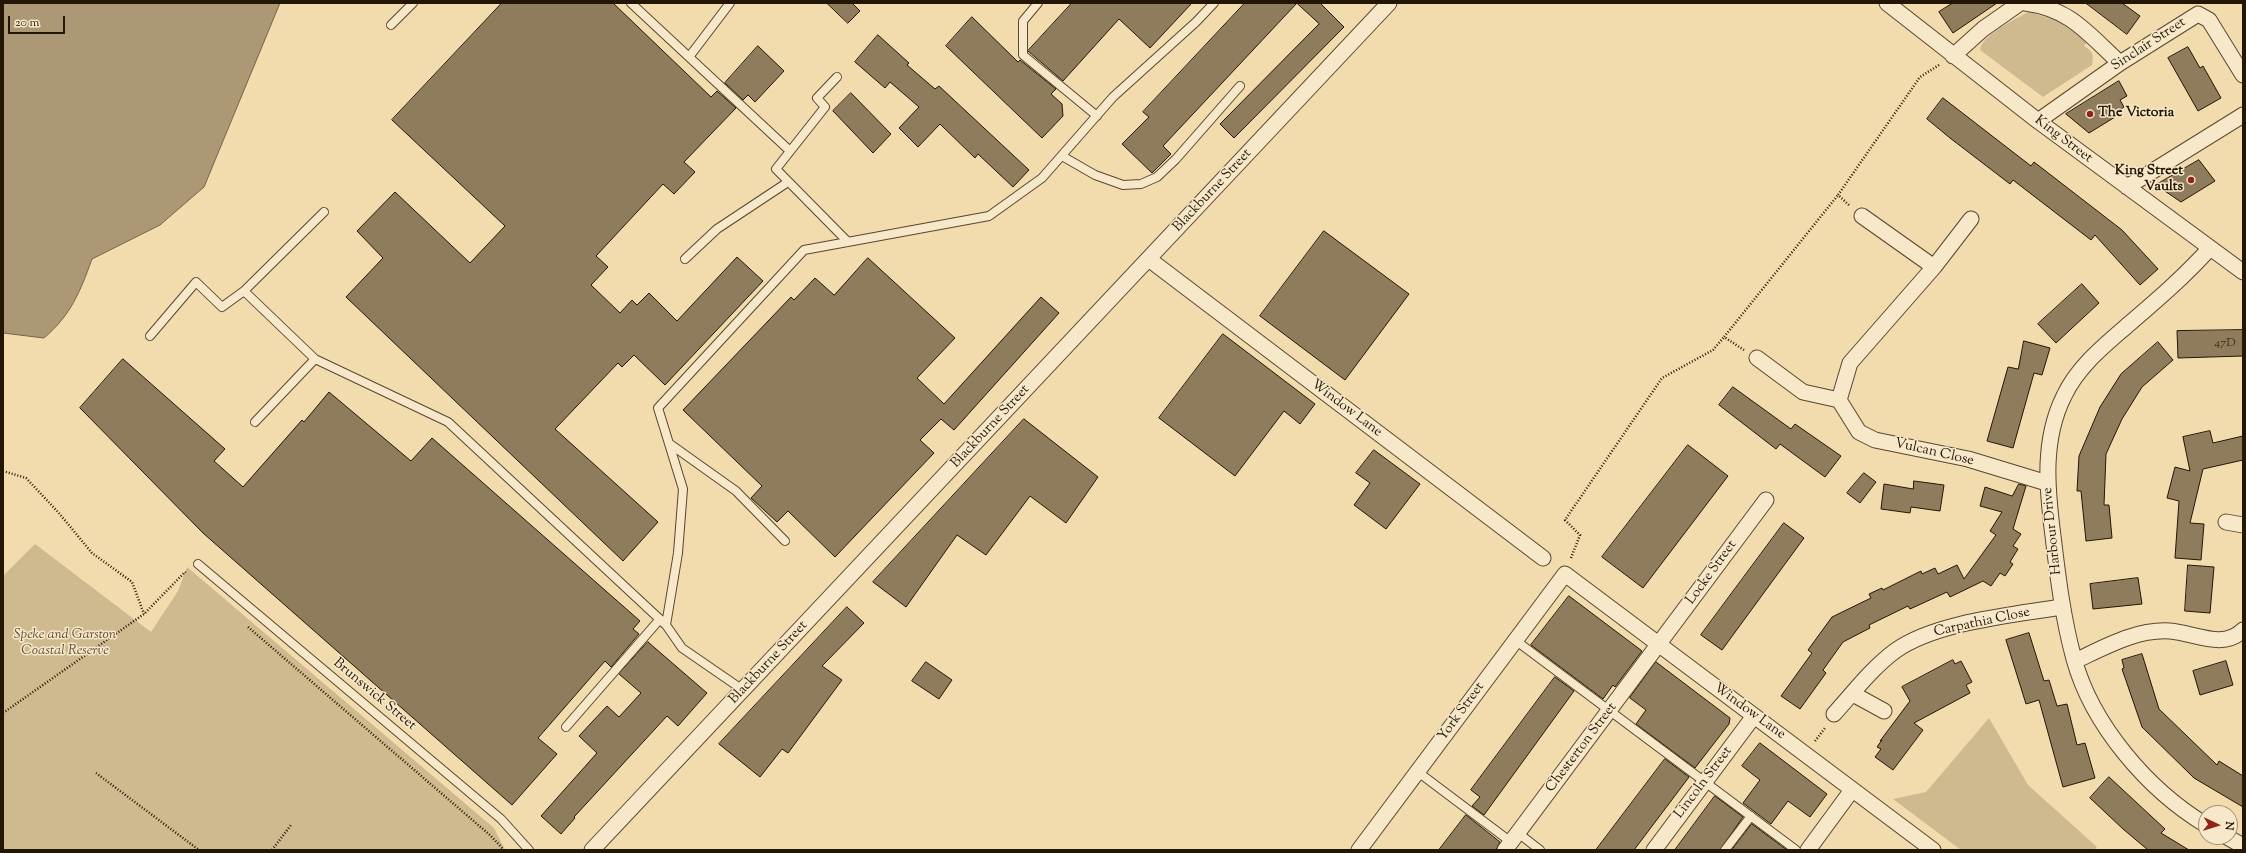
<!DOCTYPE html>
<style>
body{margin:0}
#map{position:relative;width:2246px;height:853px;overflow:hidden;background:#f2dbad;font-family:"Sorts Mill Goudy",serif}
canvas{display:block}
.frame{position:absolute;inset:0;border:4px solid #231605;pointer-events:none}
.north{position:absolute;left:2198px;top:805px;width:40px;height:40px;box-sizing:border-box;background:#f7e8ca;border:1px solid #a2947b;border-radius:50%;rotate:94deg;font-size:11px;font-weight:700;line-height:16px;text-align:center;color:#231605}
.north::after{content:'';display:block;margin:auto;width:14px;height:18px;background:#8f2418;clip-path:polygon(50% 0,100% 100%,50% 72%,0 100%)}
.scale{position:absolute;left:8px;top:16px;width:57px;height:18px;box-sizing:border-box;border:2px solid #231605;border-top:0;padding-left:5px;font-size:12px;line-height:14px;white-space:nowrap;color:#231605;-webkit-text-stroke:3px #f7e8ca;paint-order:stroke}
</style>
<div id="map">
<canvas width="2246" height="853"></canvas>
<div class="frame"></div>
<div class="north">N</div>
<div class="scale">20 m</div>
</div>
<script>
const g = document.querySelector('canvas').getContext('2d');
g.lineJoin = 'round';
function paint(path, color) { g.fillStyle = color; g.fill(path, 'evenodd'); }
function trace(path, color, width, dash) { g.strokeStyle = color; g.lineWidth = width; g.lineCap = dash ? 'butt' : 'round'; g.setLineDash(dash || []); g.stroke(path); }
function drawText(font, color, halo, rows, align = 'center') {
  g.font = font + ' "Sorts Mill Goudy",serif'; g.lineWidth = 3; g.setLineDash([]); g.textBaseline = 'middle'; g.strokeStyle = halo; g.fillStyle = color; for (const [text, x, y, turn = 0] of rows) {
    g.save(); g.translate(x, y); g.rotate((+turn || 0) * Math.PI / 180); g.textAlign = isNaN(turn) ? turn : align; if (halo) g.strokeText(text, 0, 0); g.fillText(text, 0, 0); g.restore();
  }
}
paint(new Path2D(`
 M2029 12 2063 22 2088 41 2084 46C2093 51 2094 56 2092 65L2043 97 1980 50C1981 36 2016 18 2029 12Z
 M35 544 151 632 178 591 187 567 494 828 505 850H3V576Z
 M1989 718 2028 785 2097 847 2094 850H1961L1893 799 1926 792Z`), '#cfba90');
const water = new Path2D(`
 M3 3H280L204 187 160 225 92 259C80 292 71 315 44 338L3 333Z`);
paint(water, '#ac9874');
trace(water, '#756448', 1);
const building = new Path2D(`
 M502 3H613L711 97 717 91 736 108 684 162 695 172 674 194 663 184 596 256 608 267 591 285 620 313 632 300 637 305 649 293 677 321 737 257 763 281 665 385 634 355 622 367 618 363 555 429 658 522 623 561 346 297 383 258 357 231 395 192 470 263 505 226 392 120Z
 M827 3H852L860 11 848 23Z
 M1072 3H1192L1150 48 1119 19 1063 81 1028 51Z
 M1245 3H1297L1163 146 1171 154 1152 173 1122 144 1149 117 1143 112Z
 M1297 3H1320L1344 27 1234 138 1220 124 1319 24Z
 M1953 3H1997L1953 33 1939 12Z
 M2086 3H2122L2140 16 2127 34Z
 M972 17 1018 62 1020 60 1056 89 1051 94 1062 104 1063 116 1042 138 946 46Z
 M878 35 909 63 907 65 935 89 939 86 1029 170 1013 187 978 154 975 158 940 124 918 147 899 128 919 107 890 82 885 88 855 62Z
 M758 46 784 71 755 102 748 95 743 100 725 83Z
 M2188 47 2200 68 2203 66 2221 98 2198 111 2168 58Z
 M2119 81 2127 96 2120 100 2124 107 2113 114 2115 117 2089 133 2066 114Z
 M851 93 891 134 873 153 833 111Z
 M1943 98 2031 166 2034 162 2122 230 2158 269 2140 285 2095 235 2091 240 2013 180 2010 184 1950 138 1927 119Z
 M2199 160 2215 181 2181 202 2156 185Z
 M1324 231 1409 294 1345 380 1260 316Z
 M868 258 955 338 917 378 944 404 1041 297 1059 313 954 430 941 419 920 440 934 453 835 557 788 511 777 522 751 498 762 486 683 410 791 297 794 300 815 278 834 295Z
 M2082 284 2099 303 2056 343 2038 324Z
 M2243 330V356L2178 358 2177 331Z
 M1223 334 1315 404 1300 424 1284 411 1235 476 1159 418Z
 M2024 341 2050 348 2042 375 2034 373 2013 448 1987 441 2008 367 2018 369Z
 M2158 342 2173 360 2142 387 2122 419 2106 454 2104 505H2109L2112 538 2086 541 2081 491H2077L2079 456 2100 407 2121 374Z
 M123 359 225 449 214 461 243 487 302 420 304 422 329 392 411 461 432 438 640 621 633 629 639 634 611 667 605 661 538 738 557 754 512 805 203 533 80 408Z
 M1733 387 1791 429 1795 424 1841 456 1825 477 1780 444 1776 449 1719 405Z
 M1024 419 1098 477 1066 523 1030 496 986 555 957 535 906 607 873 582Z
 M2210 431 2213 443 2243 436V460L2203 469 2190 523 2204 524 2201 560 2175 558 2179 501 2167 498 2175 467 2190 471 2183 437Z
 M1688 445 1728 476 1643 588 1602 557Z
 M1374 450 1420 484 1386 529 1354 505 1370 483 1356 473Z
 M1864 473 1876 482 1860 503 1847 493Z
 M1914 481 1944 485 1940 511 1911 507 1910 513 1881 509 1884 484 1913 489Z
 M2019 484 2026 486 2013 529 2021 534 2013 546 2018 549 2010 562 2013 564 2005 576 2000 573 1991 586 1983 581 1950 597 1947 592 1910 609 1908 606 1869 625 1870 628 1843 642 1823 670 1826 673 1800 709 1781 696 1812 653 1808 650 1832 617 1871 598 1869 594 1882 588 1883 590 1921 571 1922 574 1935 568 1938 574 1957 565 1964 579 1996 535 1990 531 2002 512 1980 506 1985 487 2012 496Z
 M1784 523 1804 538 1722 650 1701 635Z
 M2188 565 2214 567 2210 613 2185 611Z
 M2138 578 2142 604 2093 609 2090 584Z
 M1569 596 1642 651 1615 687 1613 685 1603 699 1531 645Z
 M847 607 864 623 822 666 842 680 788 753 782 749 760 777 719 744Z
 M2029 633 2044 681 2049 680 2057 706 2067 704 2077 745 2085 743 2095 778 2063 787 2039 700 2026 704 2006 640Z
 M648 642 707 693 678 726 667 716 574 817 575 818 561 834 541 816 597 753 579 736 607 706 619 717 641 693 619 674Z
 M2142 654 2159 709 2217 765 2219 761 2243 776V807L2194 778 2142 727 2122 669 2124 668 2122 660Z
 M1953 660 1955 664 1961 661 1972 682 1966 685 1970 693 1914 723 1923 730 1893 770 1875 757 1881 749 1877 747 1882 740 1880 741 1910 701 1902 687Z
 M2226 661 2233 685 2200 695 2193 671Z
 M926 662 952 680 939 699 912 681Z
 M1656 662 1730 718 1729 724 1695 768 1636 724 1646 710 1630 698Z
 M1555 677 1574 691 1484 815 1472 806 1480 797 1471 790Z
 M1760 743 1827 794 1810 817 1788 801 1771 824 1743 803 1760 780 1742 766Z
 M1665 759 1689 777 1671 801 1634 850H1596Z
 M2109 777 2165 829 2161 833 2189 850H2148L2123 829 2090 798Z
 M1715 796 1743 817 1720 850H1675Z
 M1466 815 1500 842 1496 850H1439Z
 M1752 824 1787 850H1732Z`);
paint(building, '#8f7c5c');
trace(building, '#231605', 1);
const lane = new Path2D(`
 M631 3 790 151
 M1038 3 1023 21V55L1097 116
 M391 25 413 3
 M689 57 730 3
 M837 77 817 98 825 107 776 169 848 242
 M1062 156 1095 175 1123 185 1141 184 1157 177 1176 159 1240 86
 M685 259 717 229 788 182
 M244 291 324 212
 M150 336 196 282 222 307 244 291 315 359 448 422 666 625
 M255 422 315 359
 M670 444 736 491 785 541
 M198 564 501 819 529 850
 M1515 640 1796 850
 M743 690 682 648 666 625 678 553 683 489 658 408 804 250 989 216 1042 178 1113 97 1196 22 1214 3
 M566 727 660 619
 M1418 772 1511 842
 M1518 833 1540 850
 M1725 850 1751 816`);
const street = new Path2D(`
 M1887 3 2038 121 2243 272
 M2025 3C2071 9 2087 33 2120 63
 M1953 56 1983 29 2020 3
 M2038 121 2120 63 2198 14 2209 20 2243 75
 M2127 187 2243 115
 M1862 216 1934 267
 M1971 219 1934 267 1850 363 1839 400 1859 432 1875 440 1968 459 2047 483
 M1150 260 1543 558
 M1757 358 1803 392 1839 400
 M2226 522 2243 525
 M2075 661C2105 647 2136 629 2170 631 2195 633 2223 650 2243 630
 M1853 694 1884 711
 M1834 714C1853 693 1872 668 1895 651 1935 622 2013 615 2061 607
 M2206 825C2148 790 2092 725 2074 659 2063 619 2058 578 2053 536 2047 489 2042 440 2064 396 2078 366 2105 345 2129 324 2157 300 2185 276 2210 248
 M2227 837 2243 846
 M592 850 1389 3
 M1359 850 1565 574 1933 850
 M1505 850 1766 500
 M1654 850 1754 716
 M1808 850 1852 790`);
trace(lane, '#57472f', 10);
trace(street, '#57472f', 17);
trace(new Path2D(`
 M1849 205 1838 195 1920 77 1939 65
 M1744 350 1724 337 1838 195
 M3 471 26 478 58 512 92 553 132 582 144 614
 M1571 558 1580 535 1565 520 1662 378 1713 350 1724 337
 M248 627 491 836 504 850
 M3 713 144 614 185 572 187 574
 M1815 741 1825 728
 M96 773 199 850
 M272 850 291 825`), '#231605', 2.5, [1, 2]);
trace(lane, '#f7e8ca', 8);
trace(street, '#f7e8ca', 15);
for (const [x, y, r, color] of [
 [2090,114,4,"#8f2418"],
 [2191,180,4,"#8f2418"]
]) { const dot = new Path2D(); dot.arc(x, y, r, 0, 2 * Math.PI); g.fillStyle = color; g.fill(dot); trace(dot, '#f7e8ca', 1.5); }
drawText('12px', '#3e301b', null, [
 ["47D",2225,344]
]);
drawText('14px', '#231605', '#f7e8ca', [
 ["Sinclair Street",2149,45,-33],
 ["King Street",2063,140,37],
 ["Blackburne Street",1213,191,-47],
 ["Window Lane",1346,409,37],
 ["Blackburne Street",991,427,-47],
 ["Vulcan Close",1934,453,13],
 ["Harbour Drive",2053,531,-96],
 ["Locke Street",1712,573,-54],
 ["Carpathia Close",1982,623,-12],
 ["Blackburne Street",769,663,-47],
 ["Brunswick Street",374,695,40],
 ["York Street",1462,712,-54],
 ["Window Lane",1749,712,36],
 ["Chesterton Street",1582,748,-53],
 ["Lincoln Street",1704,783,-53]
]);
drawText('bold 14px', '#231605', '#f7e8ca', [
 ["The Victoria",2098,114],
 ["King Street",2183,172,"right"],
 ["Vaults",2183,188,"right"]
], 'left');
drawText('italic 14px', '#5f4f36', '#f7e8ca', [
 ["Speke and Garston",65,636],
 ["Coastal Reserve",65,652]
]);
</script>
